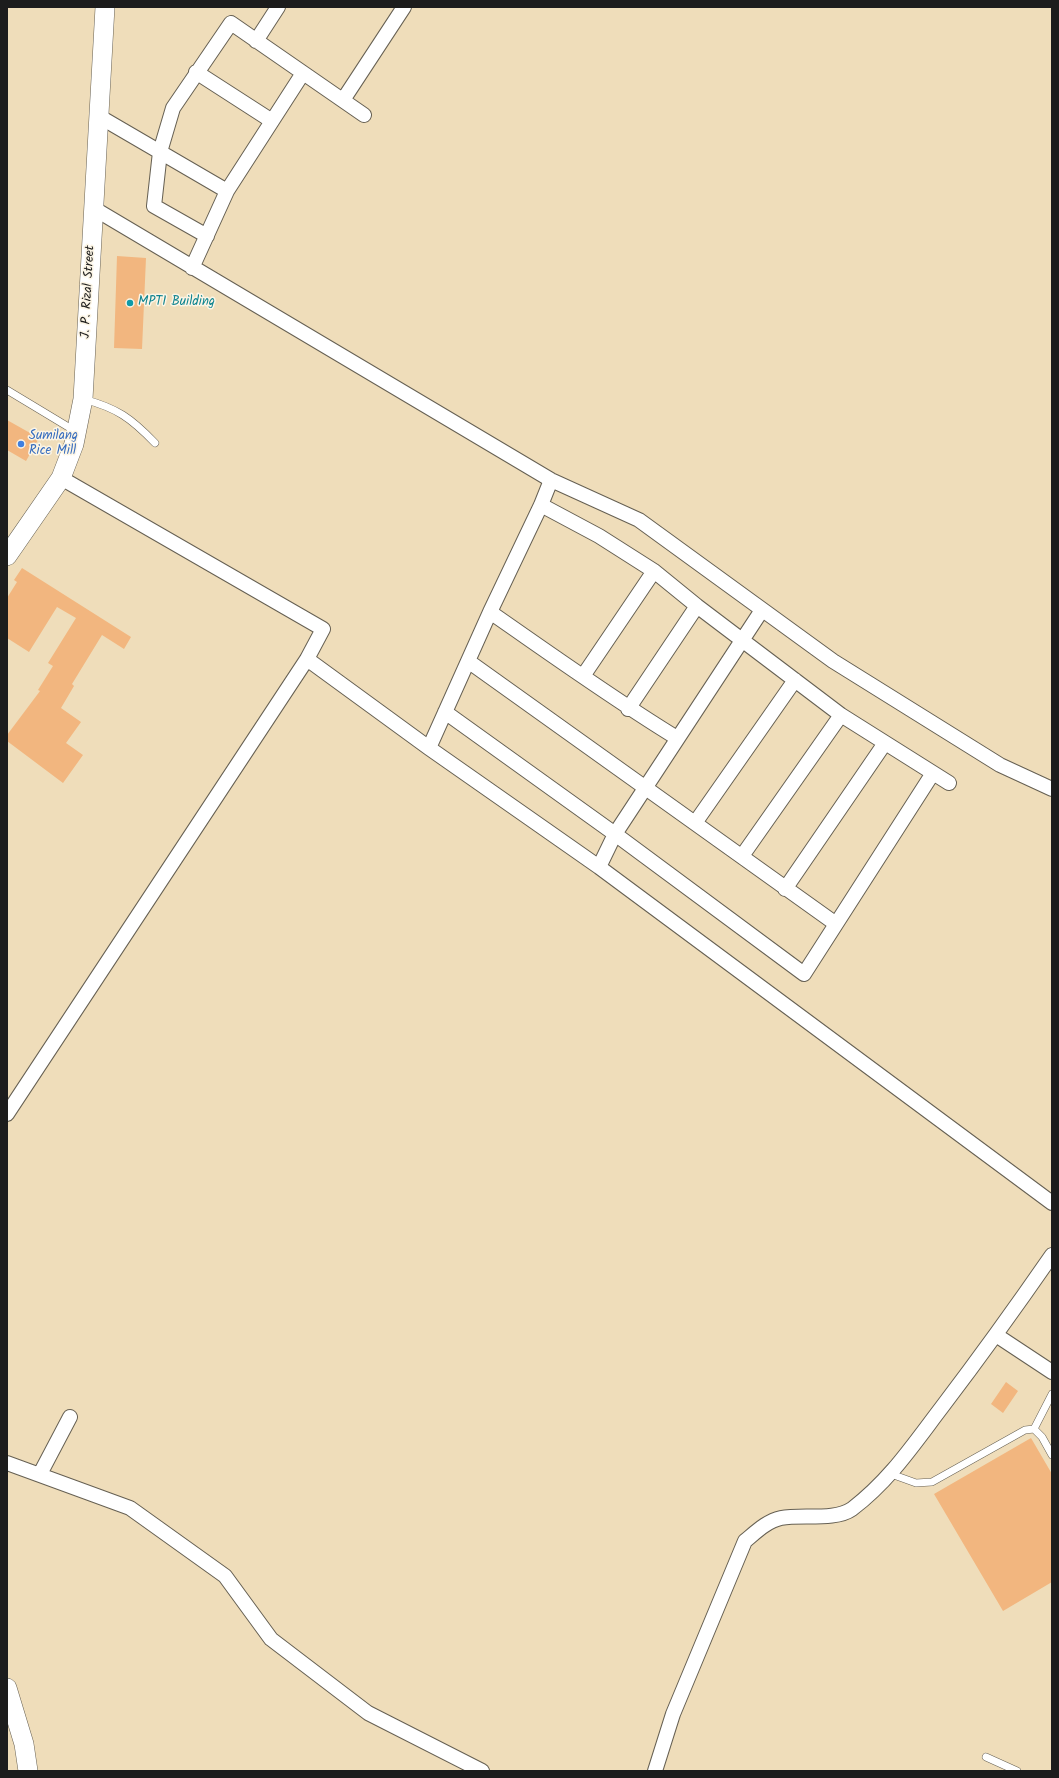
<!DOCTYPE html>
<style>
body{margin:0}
#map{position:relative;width:1059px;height:1778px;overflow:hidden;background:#efddba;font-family:Kalam,sans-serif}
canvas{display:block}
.frame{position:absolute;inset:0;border:8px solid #1c1c1c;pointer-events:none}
</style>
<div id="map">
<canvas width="1059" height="1778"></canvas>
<div class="frame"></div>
</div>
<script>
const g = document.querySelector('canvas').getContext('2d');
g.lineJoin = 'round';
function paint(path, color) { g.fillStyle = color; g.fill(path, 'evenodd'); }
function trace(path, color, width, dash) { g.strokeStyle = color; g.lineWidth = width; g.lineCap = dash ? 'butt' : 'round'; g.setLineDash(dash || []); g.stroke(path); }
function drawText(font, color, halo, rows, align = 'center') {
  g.font = font + ' Kalam,sans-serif'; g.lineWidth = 3; g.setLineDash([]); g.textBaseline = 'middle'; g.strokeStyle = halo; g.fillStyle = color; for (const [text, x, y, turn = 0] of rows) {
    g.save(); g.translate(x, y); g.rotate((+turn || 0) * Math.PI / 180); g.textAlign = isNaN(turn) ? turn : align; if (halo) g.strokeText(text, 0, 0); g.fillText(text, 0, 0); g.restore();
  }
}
paint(new Path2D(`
 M117 256 146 258 142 349 114 348Z
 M7 420 39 438 26 461 7 450Z
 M22 568 131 637 124 649 102 635 72 684 74 686 61 708 81 722 66 743 83 755 63 783 7 741V735L40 691 38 690 53 666 48 663 76 618 57 607 29 652 7 638V598L17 582 14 580Z
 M1006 1382 1018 1391 1003 1413 991 1404Z
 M1031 1438 1052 1474V1582L1003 1611 934 1494Z`), '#f2b67f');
const lane = new Path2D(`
 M7 390 75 431
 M83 399C117 408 131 418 155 443
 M1034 1429 1052 1394
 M891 1474 916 1483 932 1482 1025 1430 1034 1429 1042 1437 1052 1455
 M986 1757 1017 1771`);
const street = new Path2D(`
 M256 41 278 7
 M196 72 272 121
 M343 100 404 7
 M100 117 227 191
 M93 208 551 480 639 520 833 661 1000 765 1052 789
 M207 236 154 206 160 152 173 108 231 23 364 115
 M192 268 227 191 303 73
 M541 505 599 536 654 571 697 606 841 715 949 783
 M490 612C552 655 613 699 677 738
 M307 659 429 748 599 867 1052 1203
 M468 661 836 924
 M583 676 654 571
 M628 709 697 606
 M445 712 615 834 804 974 933 773
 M429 748 490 612 541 505 551 480
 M695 823 795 680
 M742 856 841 715
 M599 867 615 834 762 610
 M785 889 885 743
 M7 1114 307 659 323 629 61 478
 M996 1335 1052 1372
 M7 1463 130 1508 225 1576 271 1639 368 1713 482 1771
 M40 1474 70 1417
 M655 1771 673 1714 745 1541C756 1532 767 1521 781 1518 801 1514 835 1521 852 1509 890 1480 913 1445 942 1407 980 1357 1016 1307 1052 1255`);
const secondary = new Path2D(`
 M7 556 61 478 74 444 83 399 105 7
 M7 1688 24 1744 28 1771`);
trace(lane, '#666053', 8);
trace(street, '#666053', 16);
trace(secondary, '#666053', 20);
trace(lane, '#fff', 7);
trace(street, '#fff', 14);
trace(secondary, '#fff', 19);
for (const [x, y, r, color] of [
 [130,303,4,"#0f9aa8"],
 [21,444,4,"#3f7fe0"]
]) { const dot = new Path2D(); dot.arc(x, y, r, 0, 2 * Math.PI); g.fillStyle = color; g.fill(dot); trace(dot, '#fcf5e5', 1.5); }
drawText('13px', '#1c1c1c', '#fcf5e5', [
 ["J. P. Rizal Street",89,292,-87]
]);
drawText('13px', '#0d838f', '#fcf5e5', [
 ["MPTI Building",138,303]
], 'left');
drawText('13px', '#366cbe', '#fcf5e5', [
 ["Sumilang",29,437],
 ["Rice Mill",29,452]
], 'left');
</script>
